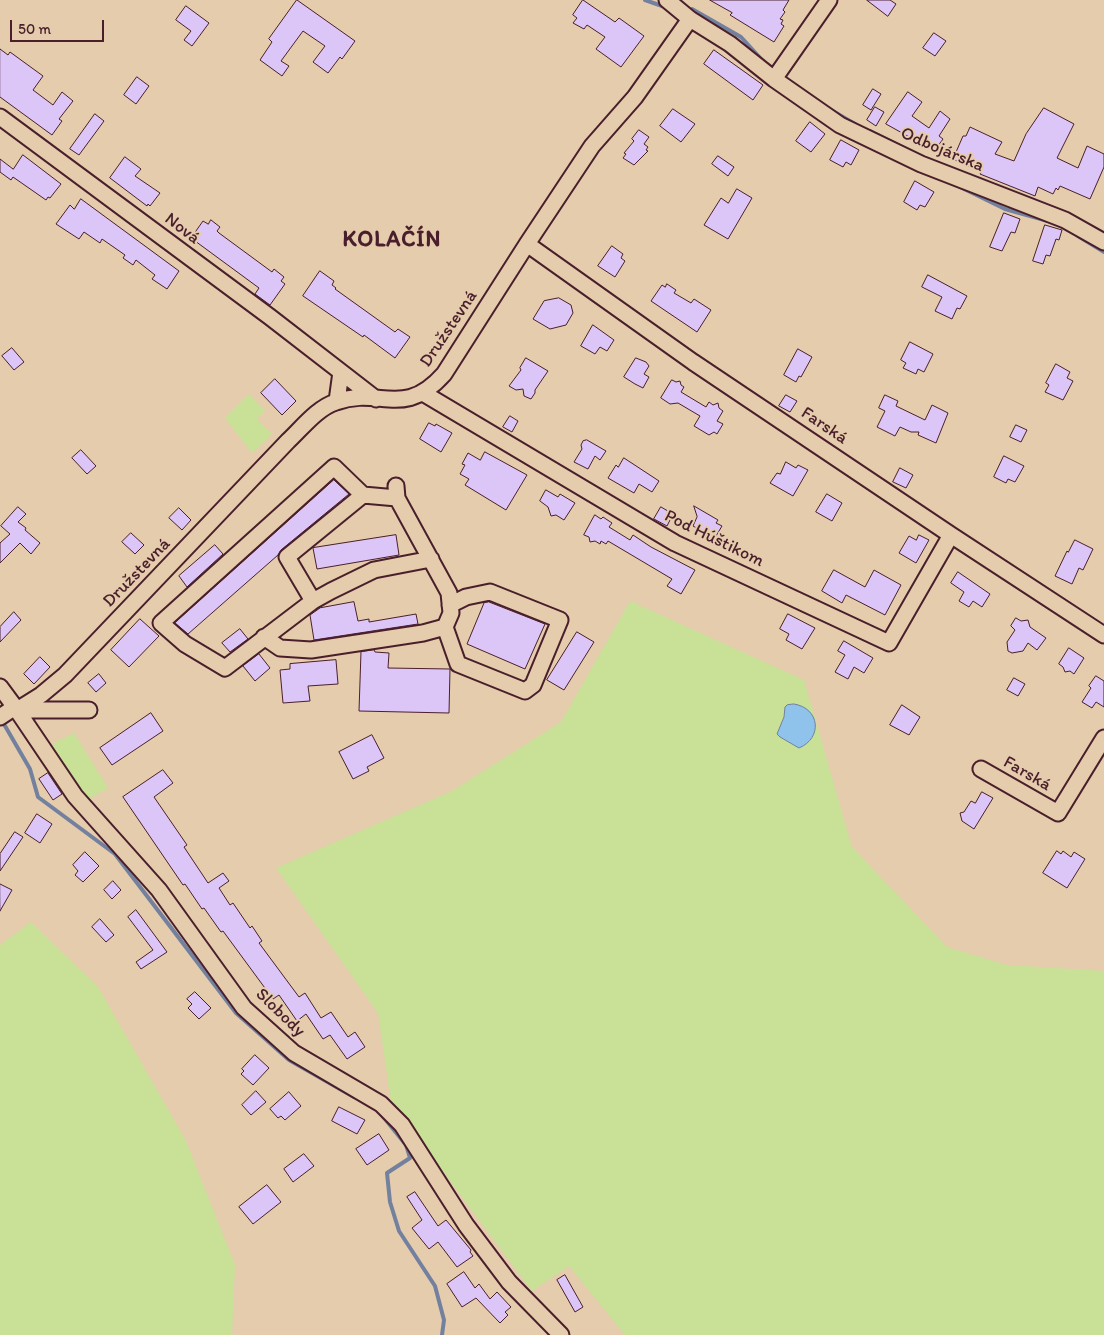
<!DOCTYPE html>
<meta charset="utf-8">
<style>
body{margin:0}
#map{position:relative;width:1104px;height:1335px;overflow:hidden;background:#e4ccad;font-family:Itim,sans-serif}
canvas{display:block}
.scale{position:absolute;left:10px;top:20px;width:94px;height:22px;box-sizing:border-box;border:2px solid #4a1f2b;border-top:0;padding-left:6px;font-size:15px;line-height:18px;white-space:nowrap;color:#4a1f2b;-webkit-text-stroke:4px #e4ccad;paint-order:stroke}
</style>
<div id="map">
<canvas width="1104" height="1335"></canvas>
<div class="scale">50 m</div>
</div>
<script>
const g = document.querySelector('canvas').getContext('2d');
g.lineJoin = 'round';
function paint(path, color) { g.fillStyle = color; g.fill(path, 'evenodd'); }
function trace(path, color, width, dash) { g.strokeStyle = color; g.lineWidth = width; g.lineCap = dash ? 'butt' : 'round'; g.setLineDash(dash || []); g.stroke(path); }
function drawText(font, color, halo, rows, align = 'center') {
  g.font = font + ' Itim,sans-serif'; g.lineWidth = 4; g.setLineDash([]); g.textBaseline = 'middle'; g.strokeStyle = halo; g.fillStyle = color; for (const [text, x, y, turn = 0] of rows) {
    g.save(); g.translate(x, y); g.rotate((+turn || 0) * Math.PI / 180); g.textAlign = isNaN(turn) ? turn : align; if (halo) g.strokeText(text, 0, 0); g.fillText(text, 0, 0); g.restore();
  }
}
paint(new Path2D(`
 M249 394 265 411 257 419 272 434 252 453 225 418Z
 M630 601 804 680 852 847 947 947 1007 965 1104 971V1335H625L569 1266 532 1291 391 1102 378 1013 276 868 452 791 561 722Z
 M74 733 108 788 87 800 53 752 54 743Z
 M31 922 98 987 186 1141 235 1265 232 1335H0V945Z`), '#c8e197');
const water = new Path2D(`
 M794 704C820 708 823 738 799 748L780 737 777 734 784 717 785 707 787 705Z`);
paint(water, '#8fc3ec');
trace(water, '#73819f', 1);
trace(new Path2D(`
 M645 0 665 7
 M692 9 741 37 762 60
 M831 110 855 124
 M870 131 902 147
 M954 184 1005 209 1048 221
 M1078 236 1104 252
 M1 719 30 769 38 797 115 854 236 1013 289 1060 354 1097
 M381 1114 406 1145 410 1158 387 1173 390 1202 399 1231 435 1286 444 1320 442 1335`), '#73819f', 4);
const building = new Path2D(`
 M297 0 355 41 342 59 340 57 328 73 313 62 325 46 303 31 281 61 289 66 282 76 260 60 272 42 269 39Z
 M583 0 615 22 619 18 644 36 621 67 596 49 605 37 587 25 584 29 573 23 577 18 573 15Z
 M710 0H789L783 10 785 12 780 19 783 20 781 24 784 26 774 42 730 15 732 13Z
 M867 0H890L896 4 888 16Z
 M186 6 209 23 192 46 184 40 191 31 176 20Z
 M934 33 946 41 935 56 923 48Z
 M0 49 8 55 10 52 43 76 33 90 53 105 62 92 73 101 59 119 62 121 52 135 0 97Z
 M714 50 763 85 753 100 704 64Z
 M137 77 149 86 136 104 124 95Z
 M873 89 881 94 871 110 863 105Z
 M908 92 922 102 912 116 929 128 940 111 950 119 939 136 943 139 935 150 913 135 911 138 886 124Z
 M875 107 884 112 876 126 867 120Z
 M1044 108 1074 124 1057 158 1078 168 1087 146 1104 154V167L1090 199 1060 186 1058 190 1056 188 1053 194 1038 187 1035 196 980 174 981 172 953 159 963 136H966L970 127 1002 142 995 154 1014 161 1026 134Z
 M673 109 695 124 681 142 660 126Z
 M95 114 104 121 79 155 70 149Z
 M810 122 825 134 811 152 796 141Z
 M639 130 649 137 644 144 648 147 646 150 648 151 634 165 623 158 626 154 624 153 634 141 632 139Z
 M841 140 859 150 851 165 846 162 843 167 830 160Z
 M23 155 61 184 50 198 48 197 46 200 13 177 11 180 0 172V159L13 169Z
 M718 156 734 167 728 176 712 164Z
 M125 157 141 169 135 176 160 193 150 206 148 204 147 206 110 178Z
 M915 181 934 192 925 207 920 205 917 210 904 202Z
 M737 189 752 198 728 239 704 225 721 198 728 203Z
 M81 199 179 271 167 289 152 279 155 275 136 260 133 265 123 258 125 255 102 239 100 243 84 232 79 239 56 224 70 205 74 209Z
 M1004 213 1020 219 1015 233 1011 232 1002 251 990 247Z
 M211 220 220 227 217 231 219 233 272 272 274 269 284 277 281 281 285 284 270 305 255 294 259 288 191 238 203 221 208 224Z
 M1045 225 1062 230 1059 240 1056 239 1050 256 1046 255 1043 264 1033 261Z
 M612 246 623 254 621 258 625 261 615 277 598 266Z
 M320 271 334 281 332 285 336 288 335 289 395 332 398 329 410 337 395 358 364 335 363 337 303 296Z
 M928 275 967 296 960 309 957 308 952 319 935 311 942 297 922 287Z
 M667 284 676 290 674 293 691 303 694 299 711 310 697 332 651 301 662 285 665 287Z
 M559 298 571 305 573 313 566 325 550 329 533 319 544 301Z
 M593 325 614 340 607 351 600 347 595 354 581 346Z
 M910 342 933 354 924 372 918 369 916 374 903 368 906 363 901 360Z
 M12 348 24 362 14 370 2 356Z
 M798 349 812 357 801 377 799 376 796 382 784 375Z
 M526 358 548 371 535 390V393L531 399 524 396 523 389 516 390 509 386 521 370 520 368Z
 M636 358 646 362 649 366 644 374 649 377 643 388 635 384 624 377Z
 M1056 364 1070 372 1067 378 1073 381 1063 400 1045 392 1049 385 1046 383Z
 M275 379 296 401 282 415 261 393Z
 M672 380 676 382 680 381 681 385 684 387 681 392 706 407 709 402 713 405 718 403 719 408 723 411 717 421 723 424 717 434 714 432 709 435 694 426 700 416 678 403 670 404 661 398Z
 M786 395 797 401 790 412 779 406Z
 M885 395 898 401 896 406 925 420 932 405 948 413 936 443 918 435 919 432H911L900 427 895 436 877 427 885 411 879 408Z
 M510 416 518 421 512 432 503 427Z
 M429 423 435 426 436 424 452 433 441 452 420 439Z
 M1016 425 1027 430 1021 442 1010 437Z
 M587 440 606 451 600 460 595 456 588 469 574 462 582 449 581 445 583 441Z
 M81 450 96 466 87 474 72 458Z
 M485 452 527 475 506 510 465 485 469 479 460 474 465 465 462 464 468 453 480 460Z
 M1004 456 1024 466 1015 482 1008 479 1006 483 994 477Z
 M624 458 659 481 652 492 639 484 634 493 608 478 616 465 618 467Z
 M786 462 796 468 798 465 808 470 793 496 770 483 777 473 780 474Z
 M900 468 913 475 906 488 893 482Z
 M334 480 349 494 281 550 278 555 188 634 175 623Z
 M546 490 558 497 560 494 575 503 564 520 556 515 551 516 548 507 540 501Z
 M827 494 842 503 832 521 816 512Z
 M694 506 718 520 716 523 722 526 716 536 711 533 709 535 693 526 697 517Z
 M18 507 26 514 18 522 26 528 25 530 40 543 31 554 20 543 0 563V543L10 534 1 526Z
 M661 507 673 514 667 526 654 519Z
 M179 508 191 520 182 530 169 518Z
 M595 515 601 519 603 517 612 523 609 527 630 540 633 535 651 547 695 570 681 594 667 586 672 579 608 541 606 544 601 541 600 544 595 541 590 542 589 537 584 535Z
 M131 533 144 545 135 554 122 542Z
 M396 535 399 555 317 569 313 548Z
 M919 535 929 540 916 563 899 553 909 536 916 540Z
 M1075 540 1093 549 1083 570 1079 568 1072 584 1055 576 1067 551 1068 552Z
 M215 545 223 554 187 587 179 576Z
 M834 570 865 587 874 570 901 585 885 615 846 595 842 603 822 591Z
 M958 572 990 594 982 607 973 601 969 607 959 601 964 592 951 583Z
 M354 602 358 621 369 619V622L416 614 418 624 314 640 310 615 320 608Z
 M489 602 545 624 525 669 467 644 484 603Z
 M14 612 21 620 0 642V627Z
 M788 614 815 628 802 649 786 640 789 634 780 629Z
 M1016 618 1021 621 1028 620 1030 627 1046 638 1037 650 1028 643 1023 651 1012 653 1008 651 1007 642 1015 630 1011 626Z
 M140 619 159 636 129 667 111 650Z
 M240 629 248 639 230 652 222 643Z
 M577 632 594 642 564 690 547 680Z
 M844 641 873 658 864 673 854 667 848 679 835 672 845 655 838 651Z
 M1069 648 1084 658 1074 674 1070 671 1065 672 1063 667 1059 664Z
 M374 650 375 652 389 653 388 668 450 669 449 713 359 711 361 652Z
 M259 654 270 668 255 681 243 666Z
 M40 657 50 667 34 684 24 674Z
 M336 660 338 684 308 686 310 701 283 703 280 670 290 669V664Z
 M99 674 106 683 96 692 88 683Z
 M1096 676 1104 681V707L1096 702 1092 708 1082 702 1091 688 1089 686Z
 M1014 678 1025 684 1018 696 1007 690Z
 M902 705 920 717 909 735 890 725Z
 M151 713 163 731 112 765 100 748Z
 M372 735 384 758 367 767 369 771 353 779 339 752Z
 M163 770 173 783 154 797 187 845 184 847 208 883 223 873 229 881 219 888 230 905 233 903 250 928 252 926 262 941 259 943 299 997 305 993 321 1018 331 1012 348 1037 355 1032 365 1047 347 1059 330 1035 323 1039 306 1014 297 1021 279 995 273 999 223 931 221 932 204 908 202 909 185 884 183 885 123 797Z
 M48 773 62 794 53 800 39 779Z
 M982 792 993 798 974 829 962 821 960 813 964 812 971 801 975 803Z
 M37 814 52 824 40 843 25 833Z
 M15 832 23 837 0 871V854Z
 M1057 851 1061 854 1063 851 1071 857 1074 852 1085 859 1067 888 1043 873Z
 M85 852 99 866 83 882 75 875 78 871 73 865Z
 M113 881 121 890 112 899 104 890Z
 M0 884 12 890 0 911Z
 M136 910 167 952 141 969 136 962 153 950 128 917Z
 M100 919 114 935 106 942 92 927Z
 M195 992 211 1008 199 1019 188 1008 192 1004 187 999Z
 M255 1055 269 1068 253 1085 241 1074 244 1071 242 1069Z
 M256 1091 266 1102 251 1115 242 1105Z
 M289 1092 301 1106 285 1120 281 1116 278 1118 270 1109Z
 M339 1107 365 1120 357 1134 332 1121Z
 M379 1134 389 1150 367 1165 356 1149Z
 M304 1154 314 1166 293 1182 284 1169Z
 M267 1185 281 1202 253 1224 239 1207Z
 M415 1192 438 1226 446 1220 471 1250 470 1252 473 1256 457 1267 438 1242 429 1249 412 1228 422 1220 407 1197Z
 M464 1272 475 1288 479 1284 490 1299 497 1292 511 1307 505 1312 508 1315 500 1323 476 1298 462 1307 447 1284Z
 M565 1275 583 1307 575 1312 557 1280Z`);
paint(building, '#dbc6f7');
trace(building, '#4a1f2b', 1);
const minor = new Path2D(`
 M667 0 690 19 730 44 774 79 840 125 921 164 1065 220 1104 242
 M774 79 829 0
 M0 117 270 317 376 399
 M527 244 693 362 951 535 1104 635
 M423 393 675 543 889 643 951 535
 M337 401 341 372
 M363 495 334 467 161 623 185 644 225 668 313 601 331 591 374 570 431 559
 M313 601 287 557 363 495 397 498
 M445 627 458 664 525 691 533 685 560 620 490 592 466 597 450 605
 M264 637 280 648 311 650 423 633 445 627 451 613 449 593 397 498 396 486
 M0 687 17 710 75 796 159 890 244 1008 294 1053 381 1104 402 1125 466 1225 509 1282 561 1335
 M17 710 41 695 65 675 288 441C302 428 317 408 336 402 380 386 403 420 444 374L527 244 592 146 635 97 690 19
 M17 710H89
 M0 717 15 707
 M981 769 1058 813 1104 738`);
trace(minor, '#4a1f2b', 19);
trace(minor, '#e4ccad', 15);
drawText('18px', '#4a1f2b', '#e4ccad', [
 ["Odbojárska",942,150,23],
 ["Nová",182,229,37],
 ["Družstevná",449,329,-56],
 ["Farská",824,426,34],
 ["Pod Húštikom",714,539,26],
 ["Družstevná",137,573,-46],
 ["Farská",1027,774,30],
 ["Slobody",280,1013,44]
]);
g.letterSpacing = '1px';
drawText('bold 22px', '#4a1f2b', '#e4ccad', [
 ["KOLAČÍN",392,240]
]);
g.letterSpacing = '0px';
</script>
